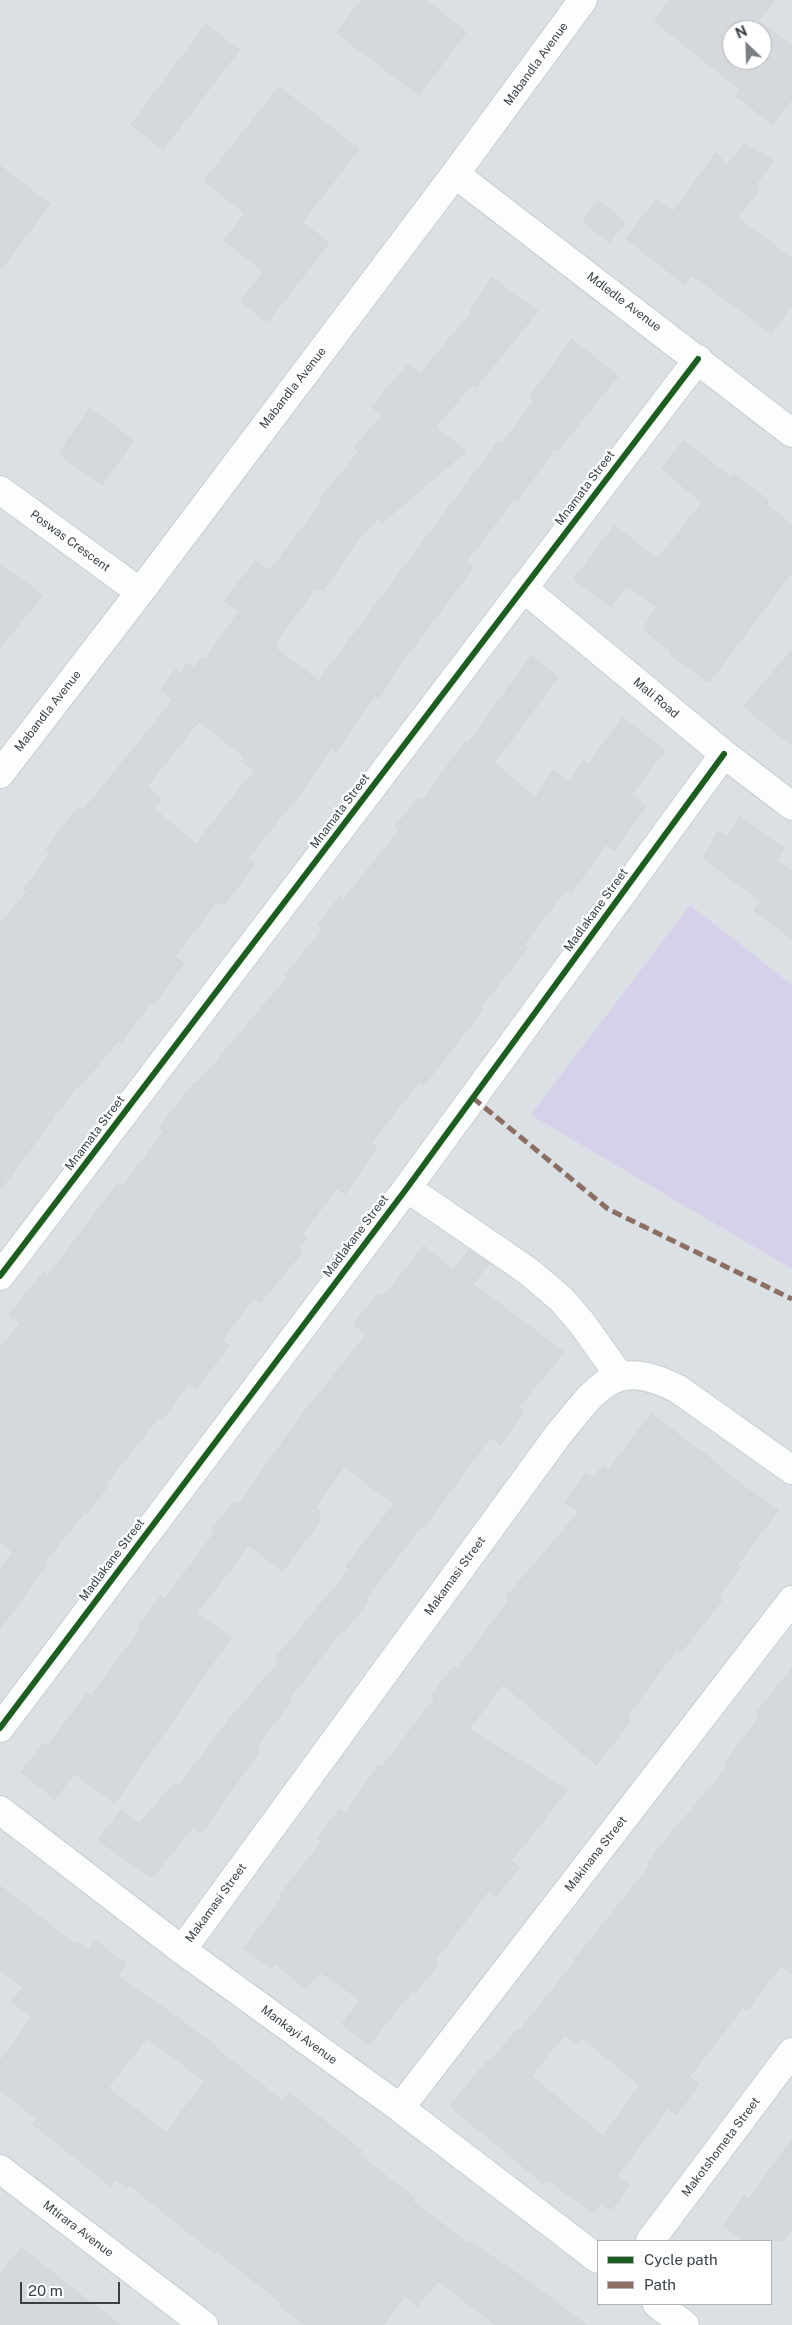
<!DOCTYPE html>
<style>
body{margin:0}
#map{position:relative;width:792px;height:2325px;overflow:hidden;background:#eceff2;font-family:"Public Sans",sans-serif}
canvas{display:block}
.legend{position:absolute;left:597px;top:2240px;width:175px;height:65px;box-sizing:border-box;background:#fff;border:1px solid #b0b3b5;margin:0;padding:6px 9px;list-style:none;font-size:15px;color:#394147}
.legend li{display:flex;align-items:center;gap:10px;height:25px}
.legend b{width:25px;border:1px solid #b0b3b5}
.north{position:absolute;left:722px;top:20px;width:50px;height:50px;box-sizing:border-box;background:#fff;border:1px solid #b0b3b5;border-radius:50%;rotate:336deg;font-size:14px;font-weight:700;line-height:20px;text-align:center;color:#394147}
.north::after{content:'';display:block;margin:auto;width:18px;height:22px;background:#787e83;clip-path:polygon(50% 0,100% 100%,50% 72%,0 100%)}
.scale{position:absolute;left:20px;top:2282px;width:100px;height:22px;box-sizing:border-box;border:2px solid #394147;border-top:0;padding-left:6px;font-size:15px;line-height:18px;white-space:nowrap;color:#394147;-webkit-text-stroke:4px #fff;paint-order:stroke}
</style>
<div id="map">
<canvas width="792" height="2325"></canvas>
<ul class="legend">
<li><b style="height:6px;background:#1b5e20"></b>Cycle path</li>
<li><b style="height:6px;background:#8d6e63"></b>Path</li>
</ul>
<div class="north">N</div>
<div class="scale">20 m</div>
</div>
<script>
const g = document.querySelector('canvas').getContext('2d');
g.lineJoin = 'round';
function paint(path, color) { g.fillStyle = color; g.fill(path, 'evenodd'); }
function trace(path, color, width, dash) { g.strokeStyle = color; g.lineWidth = width; g.lineCap = dash ? 'butt' : 'round'; g.setLineDash(dash || []); g.stroke(path); }
function drawText(font, color, halo, rows, align = 'center') {
  g.font = font + ' "Public Sans",sans-serif'; g.lineWidth = 4.5; g.setLineDash([]); g.textBaseline = 'middle'; g.strokeStyle = halo; g.fillStyle = color; for (const [text, x, y, turn = 0] of rows) {
    g.save(); g.translate(x, y); g.rotate((+turn || 0) * Math.PI / 180); g.textAlign = isNaN(turn) ? turn : align; if (halo) g.strokeText(text, 0, 0); g.fillText(text, 0, 0); g.restore();
  }
}
paint(new Path2D(`
 M0 0H792V2325H0ZM732 30H762V60H732ZM598 2241H771V2304H598Z`), '#dbe0e5');
paint(new Path2D(`
 M690 905 792 985V1269L531 1115Z`), '#d6d0eb');
paint(new Path2D(`
 M268 53 373 122 350 155 373 174 252 332 170 432 50 343 182 171Z`), '#dde0e3');
const building = new Path2D(`
 M362 0H425L466 32 419 95 337 33Z
 M670 0H775L758 20 792 46V99L773 124 736 96 740 90 655 21ZM732 30H762V60H732Z
 M206 25 239 50 163 149 131 125Z
 M279 87 359 149 302 222 329 243 267 322 241 301 264 271 224 241 245 213 205 181Z
 M745 144 773 161 756 184 759 190 737 218 792 258V306L771 333 692 275 685 284 626 239 656 200 673 212 716 153 727 165Z
 M0 166 50 204 0 270Z
 M599 201 625 222 609 242 583 221Z
 M492 278 538 311 476 387 472 384 436 427 466 451 383 522 377 518 364 535 362 534 323 590 315 589 274 644 278 647 276 649 319 681 498 442 501 445 534 401 530 397 572 339 618 376 558 450 555 448 517 501 514 499 466 562 473 568 398 667 379 698 375 695 336 752 331 748 292 805 291 804 247 859 255 864 224 905 217 901 175 956 184 963 154 1004 151 1002 121 1042 119 1040 79 1087 77 1086 0 1190V923L27 892 24 889 51 853 46 849 78 807 83 811 173 700 161 690 175 670 181 674 188 663 194 668 202 658 205 660 239 612 224 601 256 561 270 571 322 502 319 500 359 452 354 448 382 415 372 407 408 364 420 374 472 312 470 310ZM199 721 245 757 241 762 255 770 196 844 153 808 161 799 147 786Z
 M90 408 133 440 102 485 59 454Z
 M684 441 731 478 734 474 769 501 766 505 792 525V572L710 681H707L671 655 672 652 643 629 657 607 626 586 611 607 574 579 614 526 658 559 702 503 662 468Z
 M0 565 43 595 0 648Z
 M792 650V745L744 707Z
 M531 656 558 677 494 763 536 798 553 770 569 781 583 761 588 765 622 718 665 750 631 795 646 806 614 850 606 844 571 893 566 889 524 944 528 948 480 1007 483 1010 424 1085 419 1082 371 1143 377 1148 345 1194 337 1188 302 1234 307 1238 298 1249 302 1252 260 1303 253 1298 222 1340 229 1346 196 1388 189 1383 162 1419 159 1416 106 1484 108 1485 87 1514 85 1512 44 1562 47 1564 0 1629V1570L13 1552 0 1541V1348L20 1324 9 1315 43 1272 48 1276 118 1183 123 1186 164 1131 159 1128 196 1081 198 1083 287 978 284 976 323 930 318 925 340 896 344 899 399 831 395 827 418 799 422 801 465 742 468 744Z
 M740 817 785 848 777 860 792 871V939L754 910 761 901 703 858 718 832 727 837Z
 M424 1246 453 1270 469 1250 489 1263 473 1284 564 1352 519 1407 524 1411 500 1445 490 1437 424 1527 422 1525 365 1599 368 1602 344 1632 342 1630 288 1700 290 1702 256 1747 260 1750 201 1833 193 1826 152 1878 98 1840 121 1810 139 1824 175 1783 179 1786 229 1720 279 1662 275 1659 350 1569 346 1566 394 1504 344 1466 315 1508 321 1512 318 1517 321 1520 282 1571 249 1545 196 1614 231 1637 115 1803 74 1773 55 1799 21 1772 44 1743 48 1746 87 1693 91 1696 141 1629 138 1626 161 1596 165 1599 215 1532 211 1530 234 1502 238 1505 311 1402 312 1403 367 1334 354 1324 378 1294 383 1297Z
 M652 1414 699 1451 700 1450 749 1491 750 1490 778 1510 737 1565 740 1567 719 1595 723 1599 680 1653 676 1650 626 1718 630 1721 596 1765 503 1684 469 1729 567 1790 511 1861 519 1867 496 1897 488 1891 434 1962 438 1964 415 1993 412 1991 369 2045 342 2024 361 2000 320 1972 305 1989 276 1963 272 1969 244 1948 283 1897 280 1895 322 1842 317 1838 340 1809 345 1813 379 1765 382 1767 435 1698 432 1695 454 1666 458 1669 509 1600 506 1597 579 1512 565 1502 586 1473 593 1478 603 1466 608 1470Z
 M792 1668V1974L781 1965 747 2010 743 2007 689 2077 699 2084 676 2115 668 2108 617 2176 629 2185 611 2210 601 2202 593 2213 547 2179 543 2183 450 2106 487 2061 489 2063 517 2030 519 2031 576 1961 574 1960 651 1865 648 1863 668 1837 728 1767 724 1764 760 1716 757 1713ZM565 2035 576 2044 582 2037 640 2086 603 2136 531 2076Z
 M0 1886 75 1944 77 1942 88 1950 95 1941 126 1964 117 1975 217 2046 215 2048 283 2101 289 2093 362 2151 359 2155 415 2198 412 2201 469 2244 470 2242 534 2285 586 2325H496L438 2281 417 2306 405 2296 383 2325H305L279 2306 281 2303 271 2294 217 2252 215 2254 129 2184 126 2188 116 2180 111 2186 33 2124 37 2119 0 2089V2061L32 2017 12 2002 23 1988 0 1970ZM147 2038 205 2081 166 2133 108 2088Z
 M792 2139V2230L783 2241H744L723 2226 744 2196 749 2199Z
 M21 2248 120 2325H0V2276Z`);
paint(building, '#d5d8dc');
trace(building, '#d2d6da', 1);
const minor = new Path2D(`
 M455 174 792 433
 M0 490 140 592
 M523 588 724 754 792 806
 M0 774 140 592 455 174 583 0
 M407 1188 528 1271 561 1299 581 1322 619 1375
 M0 1276 698 359
 M0 1728 407 1188 724 754
 M0 1810 182 1950 400 2108 598 2259
 M182 1950 558 1435C598 1387 613 1356 678 1389L792 1470
 M400 2108 792 1600
 M0 2169 204 2325
 M650 2241 792 2052
 M657 2304 685 2325`);
trace(minor, '#cacdd0', 30);
trace(minor, '#fcfdfd', 28);
trace(new Path2D(`
 M473 1098 608 1209 792 1299`), '#8d6e63', 5, [10, 5]);
trace(new Path2D(`
 M0 1276 698 359
 M0 1728 407 1188 724 754`), '#1b5e20', 6);
drawText('12px', '#394147', '#fff', [
 ["Mabandla Avenue",536,64,-54],
 ["Mdledle Avenue",624,302,37],
 ["Mabandla Avenue",293,388,-52],
 ["Mnamata Street",585,488,-53],
 ["Poswas Crescent",70,541,36],
 ["Mali Road",656,698,40],
 ["Mabandla Avenue",48,711,-52],
 ["Mnamata Street",340,811,-53],
 ["Madlakane Street",596,910,-54],
 ["Mnamata Street",95,1133,-53],
 ["Madlakane Street",356,1236,-53],
 ["Madlakane Street",112,1560,-53],
 ["Makamasi Street",455,1576,-54],
 ["Makinana Street",596,1854,-52],
 ["Makamasi Street",216,1903,-54],
 ["Mankayi Avenue",299,2035,36],
 ["Makotshometa Street",721,2147,-53],
 ["Mtirara Avenue",78,2229,37]
]);
</script>
